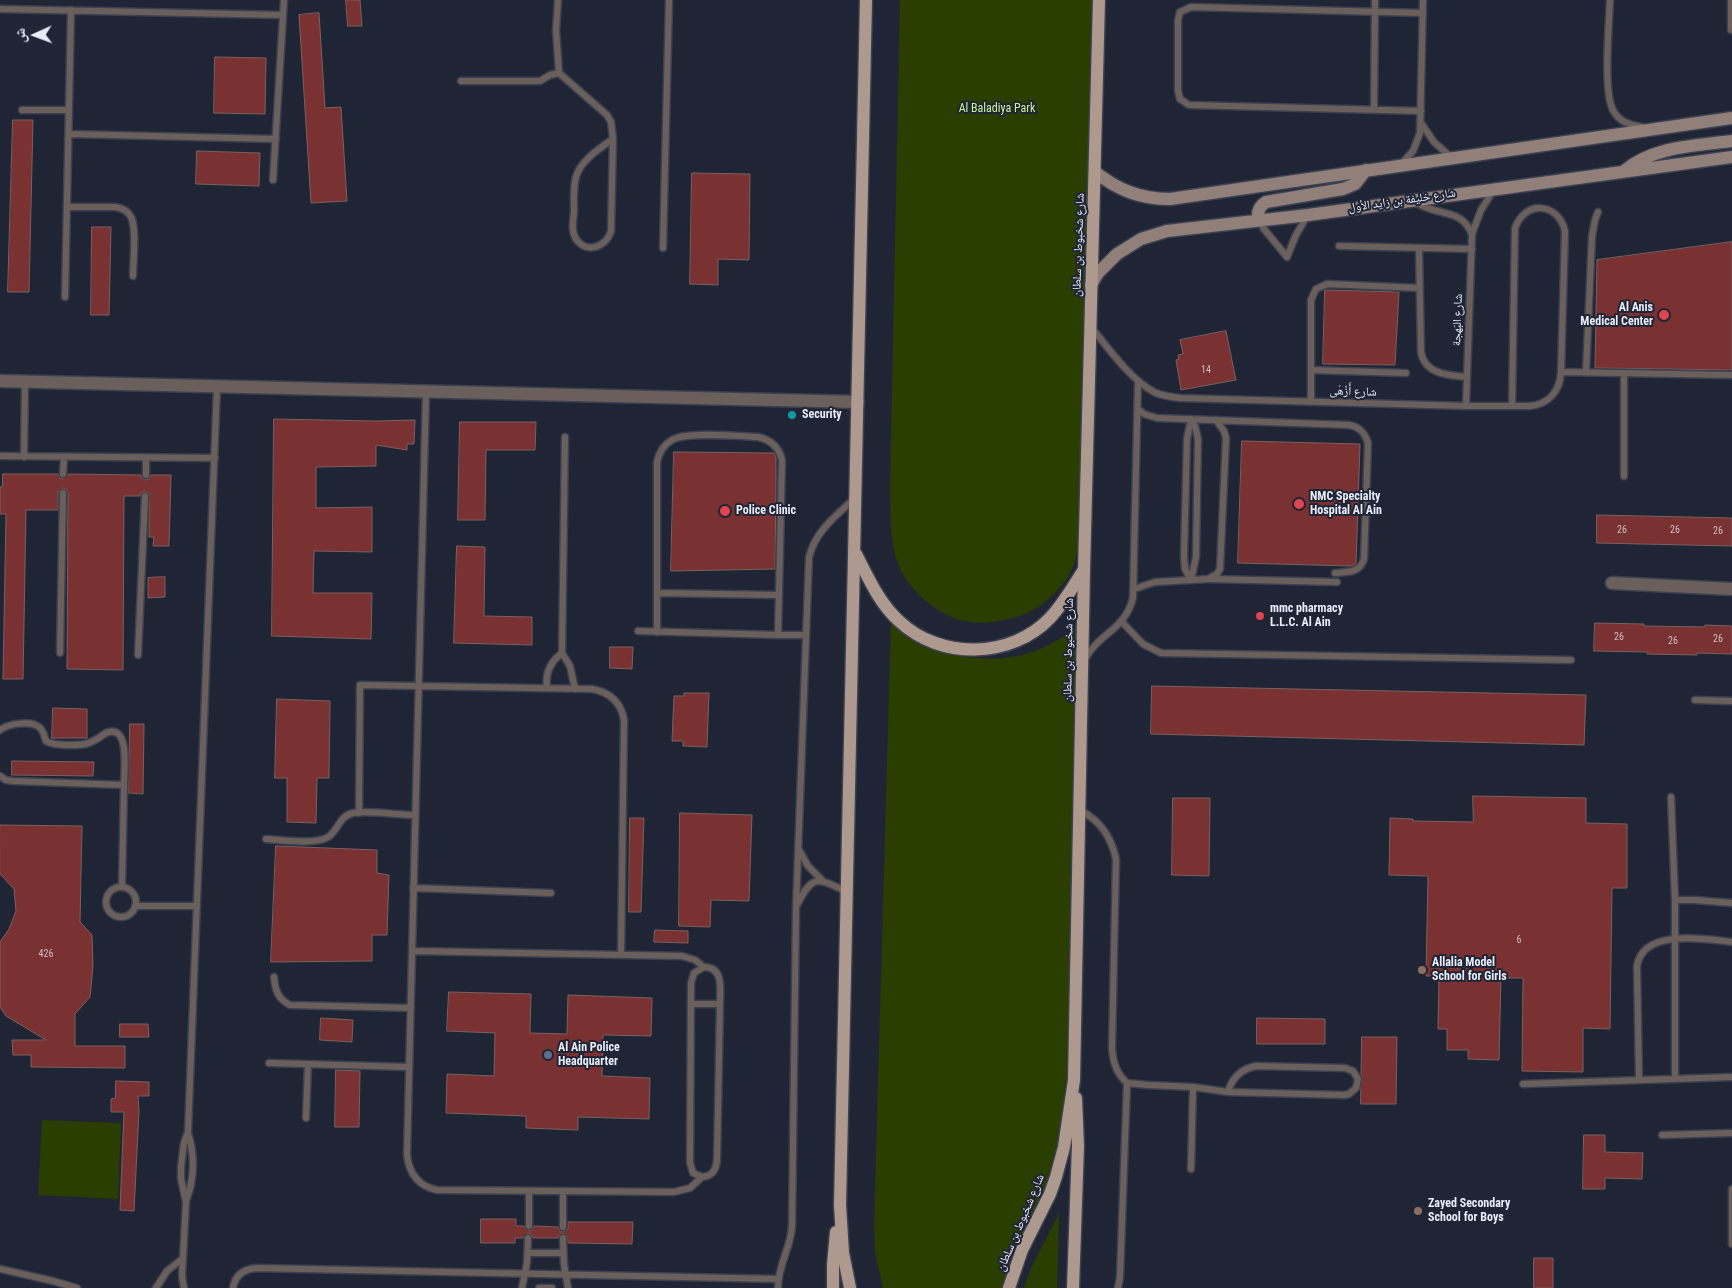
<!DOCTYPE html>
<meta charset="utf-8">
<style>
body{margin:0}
#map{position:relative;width:1732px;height:1288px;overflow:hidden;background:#202536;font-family:"Roboto Condensed","Noto Naskh Arabic",sans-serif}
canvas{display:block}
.north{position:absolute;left:10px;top:10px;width:50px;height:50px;-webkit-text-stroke:4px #202536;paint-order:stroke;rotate:268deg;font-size:14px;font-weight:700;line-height:20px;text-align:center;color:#e8ecf8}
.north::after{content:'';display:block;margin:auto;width:18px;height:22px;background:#e8ecf8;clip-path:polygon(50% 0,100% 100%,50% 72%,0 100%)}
</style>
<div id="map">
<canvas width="1732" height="1288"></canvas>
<div class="north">ش</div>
</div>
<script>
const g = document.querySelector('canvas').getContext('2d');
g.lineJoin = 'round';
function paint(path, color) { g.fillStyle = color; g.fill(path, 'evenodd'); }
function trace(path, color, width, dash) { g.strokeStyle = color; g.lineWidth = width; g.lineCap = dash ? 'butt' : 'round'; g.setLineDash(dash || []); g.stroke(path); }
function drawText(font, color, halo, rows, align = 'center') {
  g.font = font + ' "Roboto Condensed","Noto Naskh Arabic",sans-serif'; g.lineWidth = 4; g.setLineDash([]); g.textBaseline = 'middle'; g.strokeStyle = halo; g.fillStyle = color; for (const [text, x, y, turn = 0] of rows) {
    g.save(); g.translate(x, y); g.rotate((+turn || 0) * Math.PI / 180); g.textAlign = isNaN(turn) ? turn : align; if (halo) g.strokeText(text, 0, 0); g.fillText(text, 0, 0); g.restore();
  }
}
paint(new Path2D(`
 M900 0H1098L1080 530C1078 544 1077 562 1069 575 1062 587 1044 606 1031 611 1008 622 974 628 949 616 932 608 914 593 904 576 889 551 891 519 890 490Z
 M891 620C906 631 921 642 937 650 946 654 957 655 967 657 1011 663 1044 653 1079 625L1070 1072 1057 1168 1007 1288H883L875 1253 874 1227Z
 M42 1120 121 1123 118 1199 38 1195Z
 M1059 1213 1057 1288H1024L1031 1268Z`), '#293e00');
const building = new Path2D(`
 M346 0H360L362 26H348Z
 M319 13 325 108 341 107 347 201 311 203 299 15Z
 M215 57 266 58 265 114 214 113Z
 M13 120H33L29 292H8Z
 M197 151 260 153 259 186 196 184Z
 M692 173 750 174 749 260 718 259V285L690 284Z
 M92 227H111L109 315H91Z
 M1732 242V370L1595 368 1597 260Z
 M1325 290 1399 292 1395 365 1323 364Z
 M1226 331 1236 380 1181 390 1176 360 1179 359 1178 355 1183 354 1180 340Z
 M274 419 376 421 415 420 414 444H407V450L376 445V466L316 467V508L372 507V552L314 551 313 593H372L371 639 272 636Z
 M460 422H536L535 450H486L485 520H458Z
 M1242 441 1360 444 1356 564 1351 566 1238 563Z
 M674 452 774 453 776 457V492L775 569 671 571Z
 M3 474H58L60 478 63 479 68 474 141 475 142 478 146 480 149 479 151 475H171L169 546H153L154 537H149V493L145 491 141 493 140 496H124L123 670 67 669 68 493 66 489 63 488 58 492V510H26L23 679H3L6 514H0V487H2Z
 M1597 515 1732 518V546L1597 543Z
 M457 546 485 547 484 616 532 617V645L454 643Z
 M165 577V597L148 598V578Z
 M1595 623 1644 624V626L1705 627V625L1732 626V654L1697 653V655L1647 654V652L1594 651Z
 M610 647H633L632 669 610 668Z
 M1152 686 1586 695 1584 745 1151 734Z
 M684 693H709L707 747 683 746V741H672L674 696H684Z
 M277 699 330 701 329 778H317L316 823 287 822V778H275Z
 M53 708 87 709V738H52Z
 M130 724H144L143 794 129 793Z
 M12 761 94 762 93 776 12 775Z
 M1473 796 1586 798V823L1627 824V888H1612L1610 1029 1583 1028V1072L1522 1071 1523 978H1501L1499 1060 1468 1059V1050H1447V1029H1438L1439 976H1426L1428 876 1389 875 1390 818 1413 819V821L1473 822Z
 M1173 798H1210L1209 876 1172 875Z
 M680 813 752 815 749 901 711 900 710 927 679 926Z
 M630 818H644L641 912H629Z
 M0 825 82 826 80 922 92 935 93 966 90 997 75 1014V1046H125V1068L31 1067V1055H13L12 1040H46L6 1016 0 1007V942L9 929 16 911 14 889 0 874Z
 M276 846 377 850V873L389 875 387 935H372V961L271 962Z
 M655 930 688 931V943L654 942Z
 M449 992 531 994 530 1033 567 1034 568 995 652 998 651 1036 603 1035 602 1076 650 1078 649 1119 578 1117V1130L526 1128V1116L446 1113 447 1074 494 1076 495 1033 447 1031Z
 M321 1018 353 1020 352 1042 320 1040Z
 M1257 1018 1325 1019V1044H1257Z
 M120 1024H148L149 1037H120Z
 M1362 1037H1397L1396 1104H1361Z
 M336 1070 360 1071 359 1127H335Z
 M116 1081 149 1082V1096H138L139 1111 134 1211 120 1210 124 1112H111V1099L115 1098Z
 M1584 1135H1605V1152L1643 1153 1642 1179 1605 1178V1189H1583Z
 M481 1219H516V1226H524L529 1231 532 1230 534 1226 558 1227 559 1230 563 1232 568 1229V1222H633L632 1244 568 1243 567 1236 563 1233 560 1234 558 1238H533L531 1234 528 1233 523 1238H515V1243H481Z
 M1534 1258H1553V1288H1534Z`);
paint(building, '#793132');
trace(building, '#7a615f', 1);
const lane = new Path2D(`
 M1610 0C1609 24 1603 92 1613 110 1619 122 1630 125 1642 127
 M0 9 283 15
 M1731 30V0
 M559 73 607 115 611 122 613 139
 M461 81H540L550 75 559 73 556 30 558 0
 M22 110H69
 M1374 110 1375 0
 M1421 111 1189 105 1180 99 1178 91V20L1180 12 1191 7 1423 13
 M1421 123 1434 142 1451 157
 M69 134 276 139
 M613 139 611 231C607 246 587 255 576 239 571 231 573 221 574 212 574 201 573 188 576 177 580 161 600 148 613 139Z
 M1402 163 1413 151 1420 133 1423 0
 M273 180 284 0
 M1415 202C1437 217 1461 207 1472 234
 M67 207H115C122 208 128 211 131 217 137 228 133 263 133 276
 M1259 221 1264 229 1287 257
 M1339 246 1472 249
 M663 248 669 0
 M1419 248 1421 352C1425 375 1449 375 1467 377
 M1287 257 1296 235 1307 216
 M65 297 71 10
 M1092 328C1108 348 1131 380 1154 392 1162 396 1171 397 1180 398L1466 406H1530C1549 404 1560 391 1561 372L1565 231C1558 202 1525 200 1515 228L1512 406
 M1311 370 1406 373
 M1561 372 1732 375
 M1586 372 1592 236 1595 220 1598 212
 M426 391 407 1155C409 1173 418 1186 437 1190L674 1192 690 1188 702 1177
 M1311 402V300L1316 289 1327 284 1420 288
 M1466 406 1472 234 1481 210 1493 191
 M1139 410 1144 414 1157 418 1349 425C1360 427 1365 433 1368 443L1364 559C1360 573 1347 572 1335 573
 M565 437 562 653 570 666 575 689
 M0 456 215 458
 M24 457 25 382
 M63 474 64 457
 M146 475V458
 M1624 476V373
 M1210 579 1337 582
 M1191 580 1185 569 1184 557 1187 439 1191 419
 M1191 580 1196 557 1198 439 1195 426 1191 419
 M1134 589 1155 582 1208 579 1217 574 1220 569 1226 438 1224 431 1216 420
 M657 593 779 595
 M1122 622 1143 644 1161 653 1571 660
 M638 631 778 635 782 460C779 447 771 440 758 437 739 436 686 431 672 440 663 445 659 453 657 462V632
 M778 635H806
 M60 653 63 493
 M138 655 145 496
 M1085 659C1100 632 1125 630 1133 598L1138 381
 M547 688C545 673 550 662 562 653
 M1695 700 1732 701
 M0 730C8 724 30 720 39 727 44 731 44 736 46 741 52 745 58 744 65 745 75 745 86 746 95 740 100 738 104 733 109 732 130 727 124 772 124 785L13 781 6 780 0 776
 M1671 797 1675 900V1079
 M1080 810C1100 821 1111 836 1116 859L1112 1048C1113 1062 1116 1073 1127 1083L1120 1277 1118 1288
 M359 813 360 685 592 689C609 692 621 702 624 720L621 955
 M266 839C281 840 315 845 328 837 338 831 339 816 353 813 367 810 399 815 415 815
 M799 850 808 866 822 880
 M122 887 124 785
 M106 902a15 15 0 1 1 30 0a15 15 0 1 1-30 0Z
 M413 888 551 893
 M1675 900H1695L1732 903
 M797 905C813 873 818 878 847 892
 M135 906H197
 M412 951 682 956 695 960 704 967
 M704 967C724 967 720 989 720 1004L717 1160C716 1171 712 1176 702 1177L693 1173 690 1163 691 983 694 973Z
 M274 977C275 990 278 999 290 1005L411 1008
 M691 1004H720
 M269 1063 409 1067
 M1639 1080 1637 966C1643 928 1705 939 1732 942
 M1127 1083 1148 1085 1193 1087 1228 1092 1344 1095 1349 1094 1356 1088 1358 1079 1353 1071 1345 1068 1256 1066C1241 1069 1232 1078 1228 1092
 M1523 1084 1732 1077
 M306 1118 308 1064
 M1662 1135 1732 1133
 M1191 1169 1193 1087
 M1732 1189V1244
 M186 1201C195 1178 195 1156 188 1133
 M529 1226V1191
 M563 1227V1191
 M563 1238 564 1264 568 1288
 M528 1253H563
 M0 1269 53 1281 77 1288
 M156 1288 167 1271 182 1259
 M184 1288 182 1276 186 1202 181 1179V1167L184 1143 188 1132 217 387
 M233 1288C235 1275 244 1269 257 1268L778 1279
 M522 1288 527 1263 528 1238
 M539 1288H552
 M778 1288C778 1264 791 1248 792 1226L796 908 809 557C816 530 836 516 855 498`);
const street = new Path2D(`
 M0 381 858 402
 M1612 583 1732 589`);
const secondary = new Path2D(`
 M1624 171C1654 146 1695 146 1732 141
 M1095 172C1118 190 1140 199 1170 199L1732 118
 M1258 220C1257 212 1259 206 1266 202L1343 189 1355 184 1366 170
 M1091 285 1098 273 1117 254 1141 239 1167 231 1308 215 1732 157`);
const primary = new Path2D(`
 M856 554C868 577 879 603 899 621 940 660 1011 659 1050 618 1063 604 1073 587 1083 571
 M833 1288V1265L836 1232
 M850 1288 843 1253 840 1205 866 0
 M1009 1288 1022 1250 1050 1194 1056 1177 1064 1147 1074 1080 1084 570 1099 0
 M1073 1288 1078 1146 1076 1098`);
trace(lane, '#3c4151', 9);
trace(street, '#3c4151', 15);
trace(secondary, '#3c4151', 15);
trace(primary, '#3c4151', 15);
trace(lane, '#6a5f5b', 6);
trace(street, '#6a5f5b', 12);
trace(secondary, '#908079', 12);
trace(primary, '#ae998f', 12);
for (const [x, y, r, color] of [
 [1664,315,6,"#e0444e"],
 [792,415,5,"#0f9aa8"],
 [1299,504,6,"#e0444e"],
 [725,511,6,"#e0444e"],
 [1260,616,5,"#e0444e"],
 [1422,970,5,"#8d6e63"],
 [548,1055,5,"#5c6f8a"],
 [1418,1211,5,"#8d6e63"]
]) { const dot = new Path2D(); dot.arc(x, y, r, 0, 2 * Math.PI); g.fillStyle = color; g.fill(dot); trace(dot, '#202536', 2); }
drawText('10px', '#ccbdc6', null, [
 ["14",1206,370],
 ["26",1622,530],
 ["26",1675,530],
 ["26",1718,531],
 ["26",1619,637],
 ["26",1718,639],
 ["26",1673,641],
 ["6",1519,940],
 ["426",46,954]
]);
drawText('12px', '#c9f393', '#202536', [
 ["Al Baladiya Park",997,109]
]);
drawText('12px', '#e8ecf8', '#202536', [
 ["شارع خليفة بن زايد الأول",1402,201,-8],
 ["شارع شخبوط بن سلطان",1079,245,-88],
 ["شارع البَهجة",1458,320,-88],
 ["شارع أَزْهَى",1353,392,2],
 ["شارع شخبوط بن سلطان",1069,650,-89],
 ["شارع شخبوط بن سلطان",1021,1223,-67]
]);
drawText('bold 12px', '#e8ecf8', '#202536', [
 ["Al Anis",1653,308,"right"],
 ["Medical Center",1653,322,"right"],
 ["Security",802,415],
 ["NMC Specialty",1310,497],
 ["Hospital Al Ain",1310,511],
 ["Police Clinic",736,511],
 ["mmc pharmacy",1270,609],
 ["L.L.C. Al Ain",1270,623],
 ["Allalia Model",1432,963],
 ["School for Girls",1432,977],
 ["Al Ain Police",558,1048],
 ["Headquarter",558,1062],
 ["Zayed Secondary",1428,1204],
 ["School for Boys",1428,1218]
], 'left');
</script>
